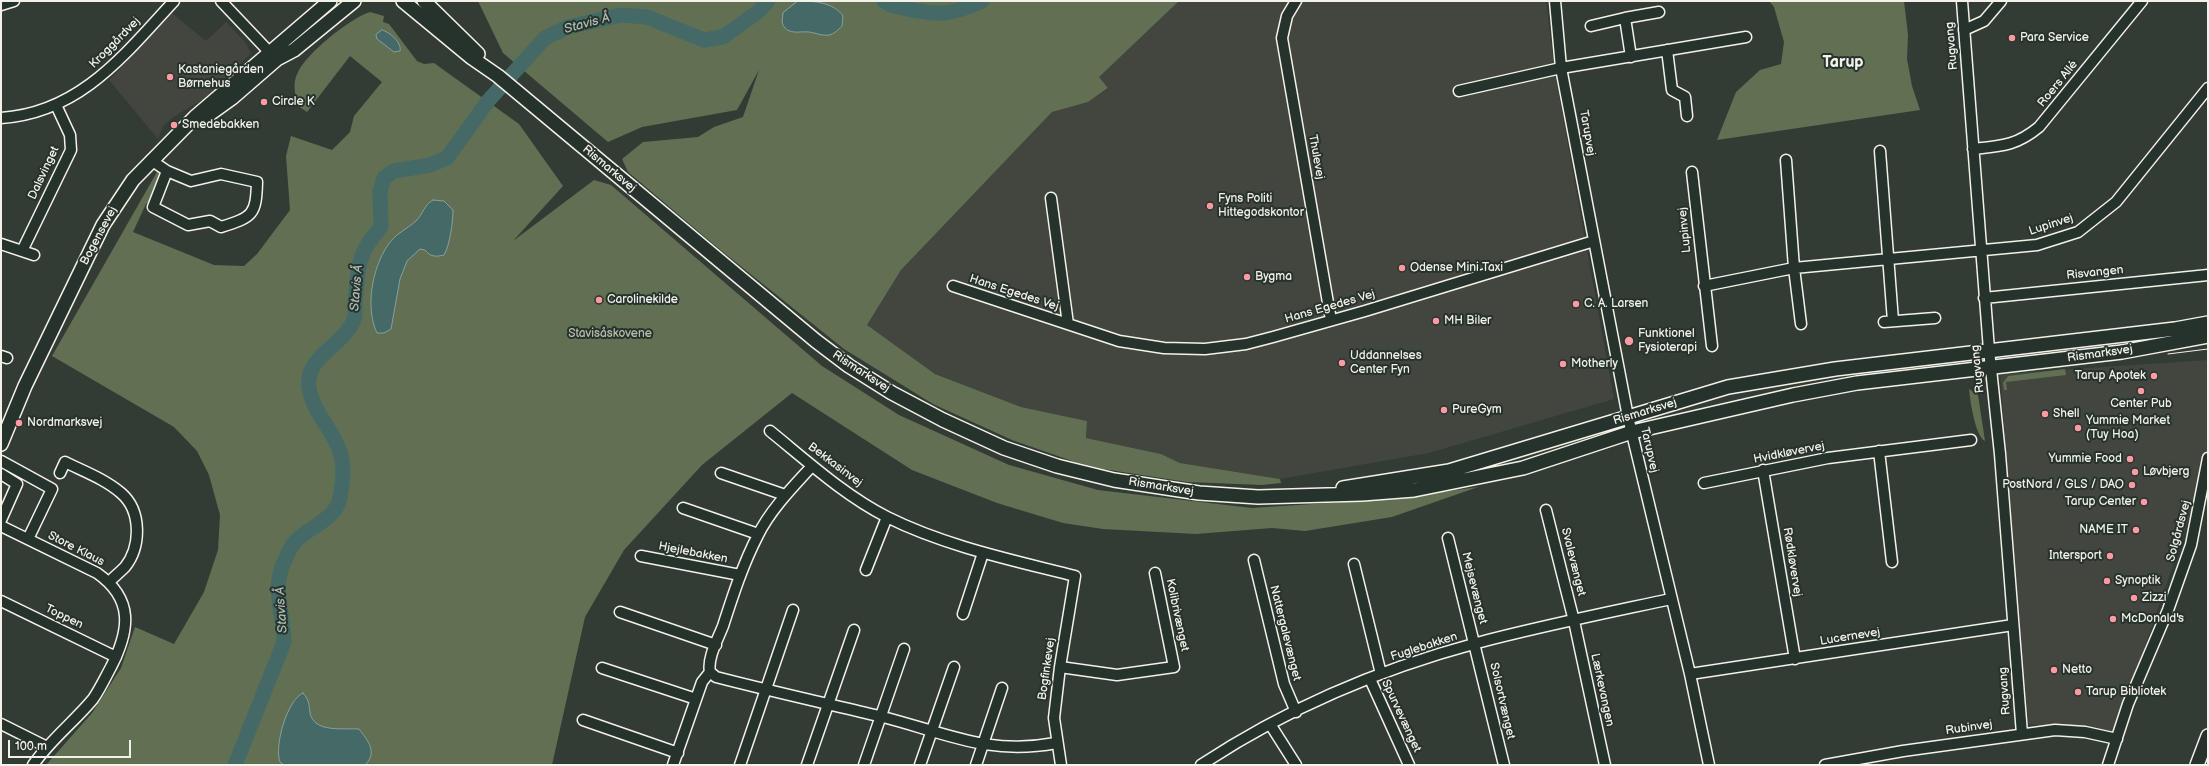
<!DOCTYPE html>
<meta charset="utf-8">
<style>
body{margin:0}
#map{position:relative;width:2209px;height:766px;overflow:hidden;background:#333b35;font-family:"Balsamiq Sans",sans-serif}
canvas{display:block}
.frame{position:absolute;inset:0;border:2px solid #f4f1e8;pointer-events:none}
.scale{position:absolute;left:8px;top:740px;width:123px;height:18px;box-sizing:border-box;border:2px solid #f4f1e8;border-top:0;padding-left:5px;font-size:12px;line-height:14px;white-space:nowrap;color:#f4f1e8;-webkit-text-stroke:3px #26332d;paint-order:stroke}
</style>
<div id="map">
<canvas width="2209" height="766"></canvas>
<div class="frame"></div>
<div class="scale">100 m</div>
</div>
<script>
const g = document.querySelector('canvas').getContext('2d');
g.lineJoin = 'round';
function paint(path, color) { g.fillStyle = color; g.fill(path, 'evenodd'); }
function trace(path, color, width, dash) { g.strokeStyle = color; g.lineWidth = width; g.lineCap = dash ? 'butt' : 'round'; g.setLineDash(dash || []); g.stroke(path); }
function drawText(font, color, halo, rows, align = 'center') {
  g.font = font + ' "Balsamiq Sans",sans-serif'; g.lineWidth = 4; g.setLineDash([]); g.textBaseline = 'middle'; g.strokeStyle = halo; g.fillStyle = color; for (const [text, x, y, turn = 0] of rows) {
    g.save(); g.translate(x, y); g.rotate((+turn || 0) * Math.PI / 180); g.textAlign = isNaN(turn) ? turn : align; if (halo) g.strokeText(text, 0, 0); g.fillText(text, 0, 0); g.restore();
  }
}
paint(new Path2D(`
 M1179 1H1546L1555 73 1614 399 1429 453 1280 479 1180 463 1161 454 1086 438 1087 421 1021 407 935 374 867 325 901 270 1052 112 1088 102 1108 89 1098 77Z
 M172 13 206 41 226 22 245 42 251 53 204 99 175 116 163 126 158 139 109 80Z
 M2208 360V496L2198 493 2115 733 2028 724 2000 374Z`), '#43453f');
paint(new Path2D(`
 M478 1H1179L1099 77 1108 88 1088 102 1052 112 901 270 867 325 935 374 1021 407 1087 421 1086 438 1161 454 1180 463 1280 479 1281 483 1262 485 1187 482 1103 469 1075 462 1012 440 933 404 844 349 718 248 628 172 622 159 643 142 698 137 714 127 743 117 759 70 737 110 642 127 608 142 503 53Z
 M1769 1H1904L1908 35 1907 59 1912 86 1920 110 1717 140 1736 92 1760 70 1781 64 1784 42 1774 7Z
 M370 12 384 16 383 22 389 24 417 61 424 64 434 63 519 124 563 186 513 241 594 180 611 185 822 366 899 415 1009 465 1098 490 1252 508 1389 499 1478 487 1392 517 1305 531 1272 528 1196 534 1103 529 1063 523 997 503 912 470 792 393 702 465 624 550 585 617 552 765H46L92 713 121 668 135 627 174 644 204 592 218 550 220 515 209 475 197 451 174 427 52 356 157 172 162 175 151 201 146 204 133 232 214 265 244 266 257 254 290 210 286 156 291 136 332 150 350 132 354 116 382 82 350 56 307 112 298 106C295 94 292 83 298 72 306 54 350 18 370 12Z
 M2065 369 2066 375 2006 382 2007 390H2004L2003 383 2008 376Z
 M1969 389 1978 395 1985 441C1975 436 1970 400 1969 389Z`), '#617052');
const water = new Path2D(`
 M798 1C814 1 833 2 843 16L842 26C838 30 834 34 829 35 822 36 816 33 809 32 799 31 786 36 782 22L783 13Z
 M382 30C390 32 402 43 400 51L394 52 377 39 376 35Z
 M433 200 444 201 453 210C453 221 450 245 444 255 436 257 430 257 425 250L420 249 407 261 400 279 391 329 384 333H377C365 308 372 268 388 245 395 234 407 229 416 221 423 214 424 205 433 200Z
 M303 693C309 700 309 704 310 713 314 733 343 728 359 729 368 741 378 752 365 765H284L280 762C274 746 287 700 303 693Z`);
paint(water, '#446967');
trace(water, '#8a9f9b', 1);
trace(new Path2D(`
 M884 1 891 5C929 14 945 19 982 1
 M235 765 284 642C284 618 273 590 282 567 285 560 289 549 294 543 307 527 337 520 340 497 343 482 345 466 340 452 333 429 312 412 309 387 305 357 342 346 353 322 356 317 355 308 355 302 359 266 356 255 381 227L380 191 384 178 394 171 430 165 447 158 488 101 545 38 568 27 621 15 647 17 704 40 723 37 759 11 768 1`), '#446967', 15);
const minor = new Path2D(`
 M221 1 275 58
 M1296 1 1287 16 1282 38 1331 320
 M1555 1 1561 68 1628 417 1690 674 1709 765
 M1962 1 1989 350 2000 454 2022 734
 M1 5 14 1
 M1591 26 1625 18
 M1964 30 1984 21 2001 1
 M1667 50 1672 90 1685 97 1687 116
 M1631 57 1625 18 1659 12
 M1459 91 1561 68 1746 37
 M1 118C80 113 125 54 174 1
 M1973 149C2001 146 2016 146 2039 127L2142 1
 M1880 151 1893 321
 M151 160 167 171 191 181 221 174 257 182C256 215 253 217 221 227L210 221 188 225 153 207 167 171
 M1786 160 1794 268 1801 324
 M1692 172 1712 346
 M1051 198 1068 324
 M1 244 34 255
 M22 251 71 150 70 135 56 105
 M953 286 1119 341 1164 348 1205 349 1246 344 1273 337 1365 311 1594 241
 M1704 286 1794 268 2037 245 2078 232 2116 202 2208 88
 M1984 298 2208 275
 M1884 322 1935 318
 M1 356 7 358
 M770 431C807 461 844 495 887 517 945 546 1012 560 1075 576L1060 667 1054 718 1061 765
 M1879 451 1892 562
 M1 461 52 489 28 539
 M812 466C793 487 771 509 758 535 743 564 733 595 723 626 718 639 707 658 710 672L716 677C770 691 824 703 879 716 944 732 987 756 1056 743
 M1763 470 1795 659
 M60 473 65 462C83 471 105 479 121 493 142 511 141 547 125 567 120 572 114 577 109 582
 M721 473 785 495
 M1 474 17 484 1 520
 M1704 483 1828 458 1971 440
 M683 508 758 534
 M1546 510 1574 621 1605 765
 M1 526 97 573C134 599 130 630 111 667 105 678 100 689 93 699 74 722 50 740 33 765
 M1448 538 1504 765
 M641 556 740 575
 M1254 560 1284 684 1296 712
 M1354 564 1381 674
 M866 570 887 517
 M1 601 116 657
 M620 612 716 645
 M963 614 983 553
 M1060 667 1117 675 1174 667 1155 573
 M602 668 696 699
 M1690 674 2013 625
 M1370 679 1409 765
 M583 720 678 753
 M1 724 47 747
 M1270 724 1296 765
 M673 765 702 682 710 672
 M740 765 793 610
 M807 765 854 630
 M864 765 904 649
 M920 765 954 667
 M976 765 1002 688
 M1201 765C1284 710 1380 669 1477 643 1541 626 1606 613 1671 599
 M1825 765 1903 751 2055 730 2085 732 2117 739
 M2108 765 2128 704 2168 610 2191 545 2208 458`);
const major = new Path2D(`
 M403 1 472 58 498 76 816 341 849 366 892 393 943 420 1004 448 1057 466 1114 480 1199 493 1258 497 1362 494 1414 490 1523 468 1632 432 1793 395 1857 383 2122 352 2208 336
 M424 1 478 54
 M200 121 232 98 277 59 294 50 354 1
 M1 444 25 386 103 225 133 180 195 117 330 1
 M1343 488 1449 471 1728 387 1835 369 2175 329 2208 323
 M2197 765 2208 736`);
trace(minor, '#f4f1e8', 13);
trace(major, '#f4f1e8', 16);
trace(minor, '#26332d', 10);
trace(major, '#26332d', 13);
trace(new Path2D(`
 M2168 354 2208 349`), '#f4f1e8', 1);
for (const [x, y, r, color] of [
 [2012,38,4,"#ff9aa2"],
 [170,77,4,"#ff9aa2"],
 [264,102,4,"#ff9aa2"],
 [174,125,4,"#ff9aa2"],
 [1210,206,4,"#ff9aa2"],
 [1402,268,4,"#ff9aa2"],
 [1247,277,4,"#ff9aa2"],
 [599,300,4,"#ff9aa2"],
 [1576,304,4,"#ff9aa2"],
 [1436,321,4,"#ff9aa2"],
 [1629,341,5,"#ff9aa2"],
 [1342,363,4,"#ff9aa2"],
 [1563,364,4,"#ff9aa2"],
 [2154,376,4,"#ff9aa2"],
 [2141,391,4,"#ff9aa2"],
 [1444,410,4,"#ff9aa2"],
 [2045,414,4,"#ff9aa2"],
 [19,423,4,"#ff9aa2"],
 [2078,428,4,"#ff9aa2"],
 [2130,459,4,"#ff9aa2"],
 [2135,472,4,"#ff9aa2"],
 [2132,485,4,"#ff9aa2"],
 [2144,502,4,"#ff9aa2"],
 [2136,530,4,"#ff9aa2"],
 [2110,556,4,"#ff9aa2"],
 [2107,581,4,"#ff9aa2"],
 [2134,598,4,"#ff9aa2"],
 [2113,619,4,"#ff9aa2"],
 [2054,670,4,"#ff9aa2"],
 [2078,692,4,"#ff9aa2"]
]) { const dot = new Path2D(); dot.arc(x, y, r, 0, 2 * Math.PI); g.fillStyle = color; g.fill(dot); trace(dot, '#26332d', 1.5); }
drawText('12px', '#f4f1e8', '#26332d', [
 ["Para Service",2020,38],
 ["Kastaniegården",178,70],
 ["Børnehus",178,84],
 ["Circle K",272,102],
 ["Smedebakken",182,125],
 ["Fyns Politi",1218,199],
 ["Hittegodskontor",1218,213],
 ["Odense Mini Taxi",1410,268],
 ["Bygma",1255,277],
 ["Carolinekilde",607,300],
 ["C. A. Larsen",1584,304],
 ["MH Biler",1444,321],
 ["Funktionel",1638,334],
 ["Fysioterapi",1638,348],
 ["Uddannelses",1350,356],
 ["Center Fyn",1350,370],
 ["Motherly",1571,364],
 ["Tarup Apotek",2146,376,"right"],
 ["Center Pub",2141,404,"center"],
 ["PureGym",1452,410],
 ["Shell",2053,414],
 ["Yummie Market",2086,421],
 ["(Tuy Hoa)",2086,435],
 ["Nordmarksvej",27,423],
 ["Yummie Food",2122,459,"right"],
 ["Løvbjerg",2143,472],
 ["PostNord / GLS / DAO",2124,485,"right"],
 ["Tarup Center",2136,502,"right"],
 ["NAME IT",2128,530,"right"],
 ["Intersport",2102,556,"right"],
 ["Synoptik",2115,581],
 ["Zizzi",2142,598],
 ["McDonald's",2121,619],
 ["Netto",2062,670],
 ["Tarup Bibliotek",2086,692]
], 'left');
drawText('12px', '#f4f1e8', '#26332d', [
 ["Kroggårdvej",115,43,-45],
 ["Rugvang",1952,46,-95],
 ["Roers Allé",2058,84,-51],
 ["Tarupvej",1587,133,80],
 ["Thulevej",1316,157,80],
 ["Rismarksvej",609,169,40],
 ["Dalsvinget",44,173,-65],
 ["Lupinvej",2051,225,-18],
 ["Lupinvej",1685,230,-96],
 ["Bogensevej",99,236,-62],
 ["Risvangen",2095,273,-6],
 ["Hans Egedes Vej",1014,293,18],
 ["Hans Egedes Vej",1330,307,-16],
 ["Rismarksvej",2100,354,-8],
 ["Rugvang",1978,369,-96],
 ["Rismarksvej",861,372,33],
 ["Rismarksvej",1645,412,-17],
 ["Tarupvej",1649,450,77],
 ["Hvidkløvervej",1789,453,-11],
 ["Bekkasinvej",835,465,37],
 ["Rismarksvej",1161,487,9],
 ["Solgårdsvej",2179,531,-75],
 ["Store Klaus",76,549,27],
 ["Hjejlebakken",693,553,11],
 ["Svalevænget",1573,562,76],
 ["Rødkløvervej",1792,562,81],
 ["Mejsevænget",1474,588,76],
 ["Kolibrivænget",1177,615,78],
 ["Toppen",64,617,26],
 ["Nattergalevænget",1285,633,76],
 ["Lucernevej",1850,637,-9],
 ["Fuglebakken",1424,647,-18],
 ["Bogfinkevej",1047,669,-82],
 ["Lærkevangen",1602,690,78],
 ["Rugvang",2005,691,-94],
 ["Solsortvænget",1502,701,77],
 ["Spurvevænget",1401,716,65],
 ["Rubinvej",1969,728,-8]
]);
drawText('12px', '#b9bdac', '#26332d', [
 ["Stavisåskovene",610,334]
]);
drawText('italic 13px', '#aebbb4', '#26332d', [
 ["Stavis Å",587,24,-15],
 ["Stavis Å",357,288,-85],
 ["Stavis Å",282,610,-94]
]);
drawText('bold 16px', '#f4f1e8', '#26332d', [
 ["Tarup",1843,63]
]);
</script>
